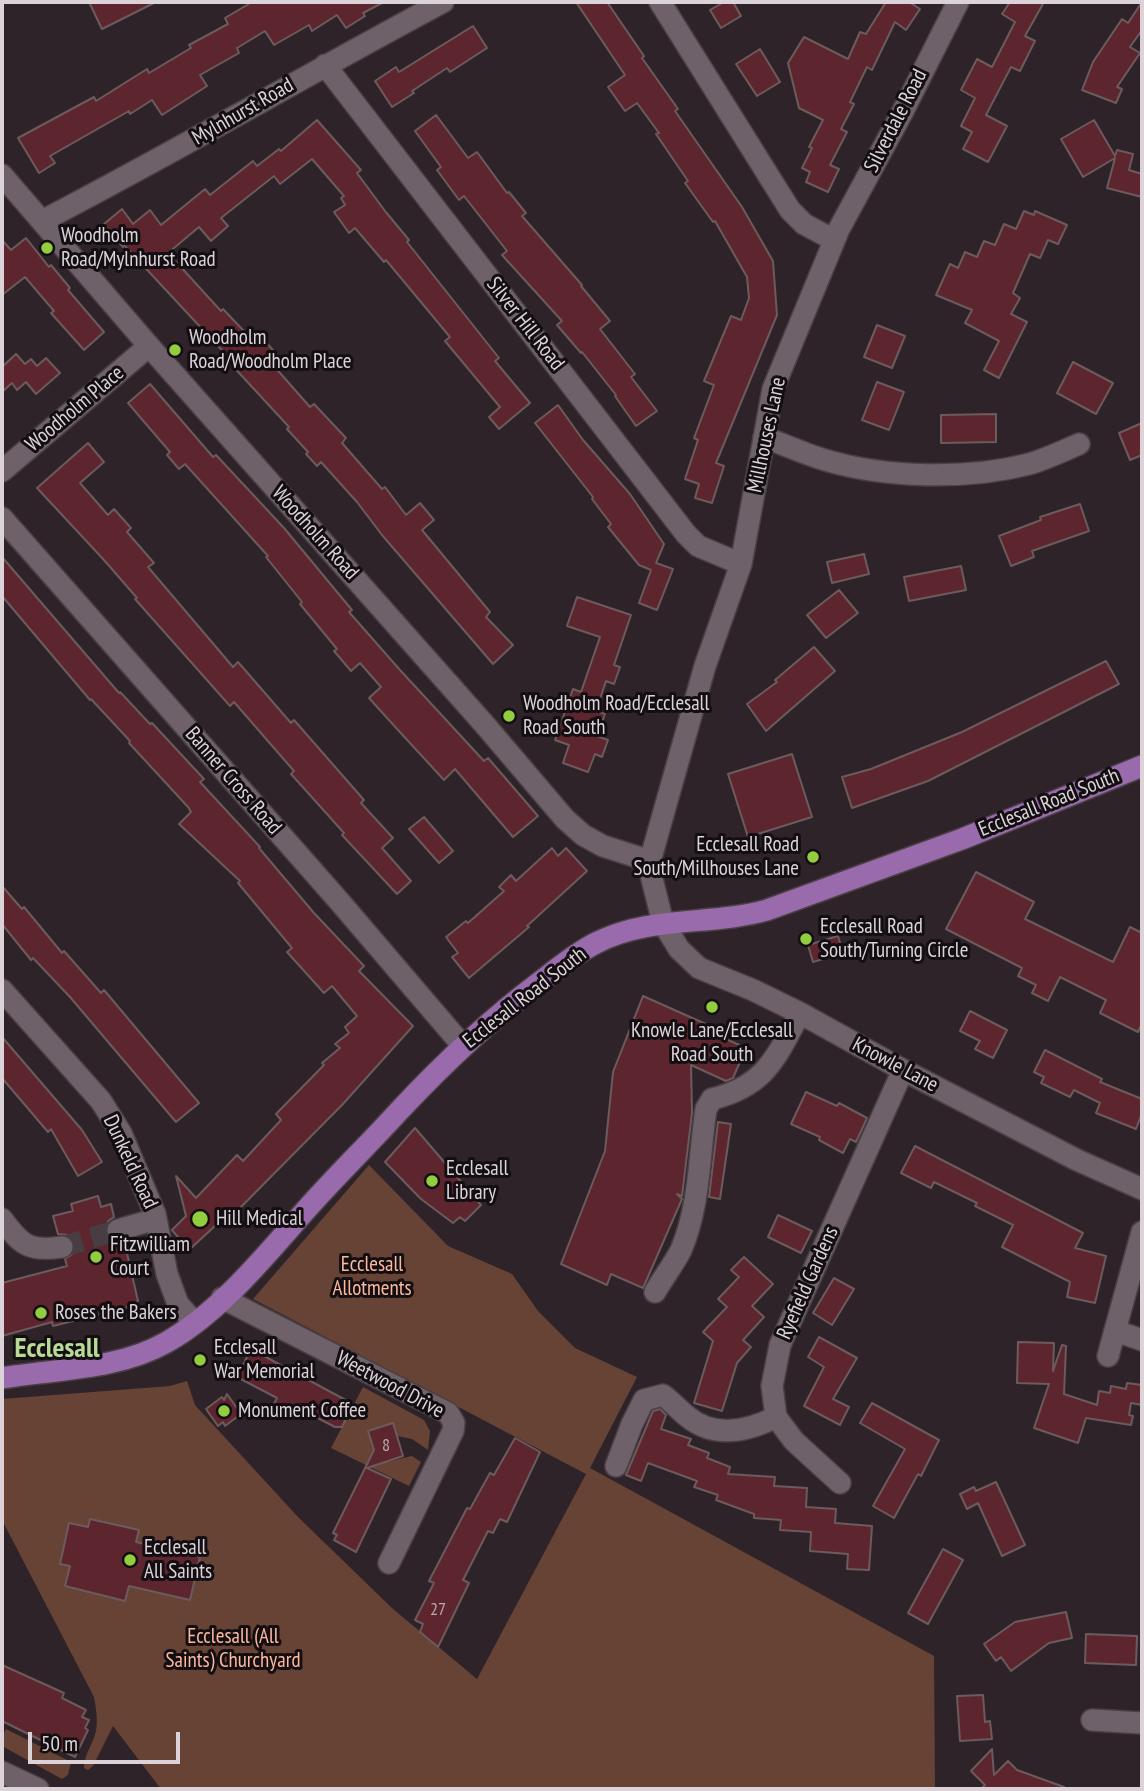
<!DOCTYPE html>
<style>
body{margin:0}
#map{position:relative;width:1144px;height:1791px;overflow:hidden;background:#2f232a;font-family:"PT Sans Narrow",sans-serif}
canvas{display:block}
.frame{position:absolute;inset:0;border:4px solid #dcd3d8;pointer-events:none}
.scale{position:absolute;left:28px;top:1732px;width:152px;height:32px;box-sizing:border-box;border:4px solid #dcd3d8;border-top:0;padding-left:9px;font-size:21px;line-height:24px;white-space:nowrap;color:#dcd3d8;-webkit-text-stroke:5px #130e11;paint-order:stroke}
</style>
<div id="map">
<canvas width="1144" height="1791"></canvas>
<div class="frame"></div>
<div class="scale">50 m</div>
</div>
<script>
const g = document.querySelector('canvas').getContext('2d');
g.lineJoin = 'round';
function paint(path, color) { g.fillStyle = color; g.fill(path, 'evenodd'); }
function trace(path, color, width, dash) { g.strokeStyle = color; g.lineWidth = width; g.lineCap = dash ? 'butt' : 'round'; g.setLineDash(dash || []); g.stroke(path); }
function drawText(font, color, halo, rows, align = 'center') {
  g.font = font + ' "PT Sans Narrow",sans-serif'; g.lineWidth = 6; g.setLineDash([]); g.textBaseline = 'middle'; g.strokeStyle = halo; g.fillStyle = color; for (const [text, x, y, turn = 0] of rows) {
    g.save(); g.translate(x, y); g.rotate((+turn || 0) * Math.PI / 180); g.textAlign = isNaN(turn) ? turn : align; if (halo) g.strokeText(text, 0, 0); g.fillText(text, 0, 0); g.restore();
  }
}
paint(new Path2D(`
 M369 1165 448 1246 512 1274 538 1311 575 1348 637 1377 590 1468 934 1656 935 1789H161L113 1726 93 1766 88 1770 84 1768C84 1755 93 1744 96 1731 98 1720 96 1708 94 1697L2 1520V1399L170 1386 187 1381 195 1405 298 1517 393 1609 477 1679 586 1474 253 1299Z
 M363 1387 424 1420 430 1431 428 1450 412 1439 397 1436 393 1423 368 1431 378 1464 412 1456 421 1462 409 1486 331 1448Z
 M6 1729 71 1762 68 1775 62 1779 2 1746V1736Z`), '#674335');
const building = new Path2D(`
 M89 2H156L102 29Z
 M252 2H384L363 13 365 16 346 28 337 15 312 31 309 25 274 45 265 31 237 48 239 53 200 75 207 86 162 115 152 100 130 114 129 111 50 156 55 163 39 173 18 138 94 97 96 101 147 69 149 73 191 48 189 45 228 24 225 18Z
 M576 2H607L644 56 642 58 678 109 675 111 742 207 773 261 777 315 716 463 724 466 712 503 695 498 699 484 685 479 698 440 694 438 714 385 704 381 731 316 741 320 749 298 747 277 715 221 713 222 685 183 688 181 656 134 659 133 637 103 625 111 608 87 625 75Z
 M724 2H733L741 16 721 28 710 10Z
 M886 2H909L920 9 906 30 895 22 872 70 867 67 850 102 854 104 841 129 847 132 830 165 839 169 828 192 806 182 810 172 802 168 812 148 809 147 823 120 799 108 788 63 804 37 848 59 860 32 866 34Z
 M1010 2H1044L1025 36 1035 41 1020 71 1011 67 986 115 1007 126 988 162 963 149 972 132 961 126 975 98 961 90 977 59 992 67 1015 22 1002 14Z
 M1142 2V30L1130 47 1140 53 1117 87 1122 89 1116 103 1082 90 1093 62 1122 19 1128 23Z
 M473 26 487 48 450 72 447 68 412 91 414 93 392 107 375 81 396 67 399 72Z
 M760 49 780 82 757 96 736 64Z
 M436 115 468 158 477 152 507 193 509 192 526 213 522 216 582 285 581 286 610 321 600 329 635 374 631 377 657 411 636 426 615 396 616 395 582 352 581 353 557 325 562 321 502 255 507 251 464 196 459 200 437 170 441 167 415 131Z
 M317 120 361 170 357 173 385 211 409 240 407 242 499 358 495 361 530 403 499 429 489 417 500 407 445 341 450 337 386 260 384 262 355 228 349 233 334 212 345 205 341 198 344 196 312 159 280 184 274 176 221 218 228 226 211 241 199 227 168 253 221 311 223 309 258 346 264 340 280 358 273 365 310 407 314 404 346 438 342 443 382 489 385 487 406 515 420 503 434 520 422 530 490 612 486 617 513 645 493 664 382 535 357 502 321 462 317 466 306 454 308 452 287 429 289 427 229 362 231 360 124 245 123 247 104 224 122 209 133 224 150 210 161 225 205 189 210 195 253 161 257 166 279 149 281 151Z
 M1094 120 1115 156 1117 150 1133 154 1129 170 1142 174V197L1107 188 1115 158 1083 177 1061 139Z
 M1024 211 1034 215 1035 211 1067 225 1058 244 1048 240 1040 258 1030 254 1013 293 1020 298 1011 314 1027 322 999 378 984 370 999 341 965 323 972 310 936 295 950 264 958 268 965 252 977 257 984 241 995 245 1004 224 1016 229Z
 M26 238 49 267 51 265 70 288 68 290 104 332 84 350 51 313 54 311 25 277 2 295V240L11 250Z
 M877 325 905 336 892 368 864 357Z
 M16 354 25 364 31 359 37 366 46 358 60 373 36 394 26 382 17 390 12 383 2 392V367Z
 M1073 362 1113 383 1096 414 1057 393Z
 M877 382 904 392 889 430 862 420Z
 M150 384 213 457 216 455 284 528 352 610 349 612 400 670 484 761 488 758 538 816 513 837 455 769 444 780 398 730 369 698 381 687 360 663 351 671 334 651 337 649 300 604 302 602 266 557 268 556 185 464 179 469 167 455 170 452 128 403Z
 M558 405 583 440 630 494 664 544 656 563 673 569 657 610 639 603 651 570 639 565 608 527 611 524 592 499 593 497 535 423Z
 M996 414V442L941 443V415Z
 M1142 423V455L1130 460 1119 433Z
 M88 443 104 462 80 483 108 515 114 509 131 528 127 532 154 563 148 567 233 667 238 662 291 723 294 720 364 800 361 803 393 838 382 848 411 881 397 894 342 835 344 833 291 774 294 771 234 702 230 706 135 599 137 598 104 560 37 488Z
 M1080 504 1089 531 1032 551 1034 557 1011 566 999 536 1041 520 1040 517Z
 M864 554 869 574 832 583 827 562Z
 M2 557 119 693 120 692 150 724 152 723 204 779 200 782 260 847 259 848 314 913 364 966 359 971 413 1026 342 1105 234 1214 231 1211 189 1250 172 1230 186 1216 176 1176 196 1198 237 1155 243 1161 281 1120 276 1114 324 1065 322 1063 340 1048 335 1044 349 1033 345 1027 357 1016 332 986 324 993 287 952 292 948 238 883 240 881 179 824 191 812 188 807 129 743 130 741 91 699 90 700 2 596Z
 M961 566 966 590 909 601 904 577Z
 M839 590 858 613 826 638 807 615Z
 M577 597 631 615 614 665 620 667 614 684 606 681 596 711 605 714 597 736 608 740 602 757 595 754 588 772 563 763 569 745 555 740 573 689 581 692 600 637 567 626Z
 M814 647 835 671 766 731 747 704 777 682 775 680Z
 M1106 661 1119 684 928 781 852 808 842 777 871 769 962 732Z
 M792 754 812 817 748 837 728 774Z
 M424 817 453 851 439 863 409 829Z
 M552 848 558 856 566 848 587 871 527 926 529 927 469 978 452 957 458 953 446 937 466 921 468 923 504 891 499 887 511 875 516 881Z
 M976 872 1034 902 1025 919 1113 962 1130 927 1142 933V1023L1138 1032 1100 1013 1106 1000 1060 977 1048 1001 1032 993 1036 985 1018 976 1022 968 946 929Z
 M2 886 22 909 24 907 62 953 64 951 101 993 104 990 199 1103 176 1122 70 997 33 958 31 960 2 924Z
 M838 936 843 953 813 962 808 945Z
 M643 996 717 1029 715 1034 746 1048 733 1078 726 1081 691 1065 692 1113 682 1196 677 1194 682 1199 643 1288 611 1274 607 1285 561 1264 605 1151 613 1072Z
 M970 1011 1007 1030 993 1058 975 1049 980 1041 960 1031Z
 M2 1037 82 1130 102 1162 78 1176 51 1129 48 1132 2 1078Z
 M1045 1050 1102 1079 1100 1082 1142 1099V1113L1136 1129 1096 1113 1100 1103 1074 1090 1070 1097 1041 1083 1044 1077 1034 1072Z
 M806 1092 837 1106 839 1103 867 1118 856 1142 850 1139 843 1153 819 1140 820 1137 791 1124Z
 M718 1122 731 1124 720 1199 709 1197Z
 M415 1128 481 1205 465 1221 460 1217 453 1223 421 1199 385 1162Z
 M915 1146 1083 1233 1075 1248 1106 1256 1095 1303 1067 1297 1070 1282 1002 1247 1013 1225 975 1206 977 1203 934 1182 931 1188 901 1173Z
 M98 1196 101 1207 111 1204 114 1217 108 1221 105 1233 109 1240 121 1243 123 1249H126L138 1301 133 1306 53 1326 52 1322 2 1336V1283L67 1266 65 1259 74 1253 75 1245 68 1235 58 1234 53 1216 73 1211 71 1204Z
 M778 1215 812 1231 801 1253 768 1237Z
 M744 1257 773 1284 752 1306 764 1317 743 1340 751 1347 737 1363 722 1411 694 1403 713 1341 703 1332 727 1307 718 1299 739 1277 731 1270Z
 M834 1278 854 1289 832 1325 813 1313Z
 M819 1337 857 1358 833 1399 849 1407 840 1425 804 1406 824 1367 808 1357Z
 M1018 1342 1054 1343 1053 1371 1062 1345 1066 1346 1064 1394 1097 1405 1099 1391 1110 1393 1111 1386 1126 1389 1127 1383 1142 1385V1405L1131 1403 1129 1415 1133 1416 1131 1425 1086 1418 1078 1443 1034 1428 1049 1384 1017 1383Z
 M251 1349 353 1404 342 1427H335L304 1411 301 1417 291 1411 288 1416 272 1408 277 1398 237 1377Z
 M227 1394 241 1414 225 1426 223 1422 218 1426 206 1409 222 1397 224 1400Z
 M872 1403 939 1440 921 1476 918 1474 894 1518 873 1506 905 1449 860 1423Z
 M660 1409 666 1415 661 1429 691 1439 688 1445 709 1453 707 1458 730 1467 728 1474 775 1477 774 1486 807 1488 806 1507 836 1509 835 1523 872 1526 869 1570 847 1569 848 1554 810 1551 811 1532 780 1530 781 1520 754 1518V1514L716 1500 718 1495 694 1487 697 1481 648 1463 641 1481 626 1475 653 1411Z
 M393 1423 403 1456 367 1468 391 1479 356 1552 334 1540 337 1535 333 1533 374 1450 368 1431Z
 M515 1438 540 1452 507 1522 500 1519 493 1533 488 1531 463 1580 469 1583 438 1647 420 1632 423 1624 415 1620 434 1583 429 1581 467 1508 470 1509 490 1473 494 1475Z
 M996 1482 1025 1545 1002 1556 978 1503 967 1509 960 1494 974 1487 976 1491Z
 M90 1519 139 1530 136 1542 200 1557 190 1600 129 1586 125 1601 65 1586 70 1566 60 1564 69 1523 88 1527Z
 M943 1549 963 1560 928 1624 908 1613Z
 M1066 1612 1072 1638 1049 1643 1011 1671 1001 1657 996 1661 984 1644 1015 1622Z
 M1086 1634 1137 1636 1136 1665 1085 1663Z
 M2 1665 64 1693 62 1698 86 1710 82 1717 89 1720 85 1728 88 1730 75 1757 2 1721Z
 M983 1695 985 1722 990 1721 992 1739 960 1741 957 1696Z
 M992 1749 994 1775 1008 1761 1017 1770 1064 1787V1789H981L985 1785 971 1771Z`);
paint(building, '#5d252e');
trace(building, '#6c5b5c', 2);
trace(new Path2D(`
 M62 1247 118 1230`), '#493d44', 21, [21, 10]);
const minor = new Path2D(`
 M660 2 790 210 804 224 834 240
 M958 2 902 113 839 229 773 389 741 564 705 666 650 861 651 875 663 923 679 949 699 968 753 990 800 1013 903 1070 1077 1160 1142 1189
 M325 65 686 534 698 546 741 564
 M2 175 149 346 485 725 565 819 583 835 603 846 650 861
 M42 221C177 151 308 74 443 2
 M764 437C785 445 805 454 825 460 886 478 967 480 1029 464 1046 459 1063 451 1079 444
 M2 471 149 346
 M2 518 339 901 463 1046
 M2 990 101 1101 121 1133 155 1214 167 1274 178 1304 195 1323
 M2 1219C21 1245 29 1252 62 1247
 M118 1230 156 1219
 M655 1292C663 1278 674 1264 681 1250 700 1205 699 1156 706 1109L712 1099C766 1086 776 1057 800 1013
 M222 1298 448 1413 454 1423 453 1431 389 1563
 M1116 1331 1142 1340
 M1108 1356 1142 1232
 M616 1466 632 1424 644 1400 663 1395C672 1402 679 1410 688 1417 715 1439 748 1431 776 1417
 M840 1483 794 1441 776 1417 772 1386 780 1345 903 1070
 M1092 1720 1142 1723
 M2 1772 38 1789`);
const major = new Path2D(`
 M2 1378C56 1369 118 1370 167 1342 221 1311 264 1257 305 1211 335 1177 368 1145 399 1111 443 1064 488 1021 540 982 558 968 576 953 596 943 650 915 711 926 767 910L962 839 1142 766`);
trace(minor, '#4a4045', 24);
trace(major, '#4a4045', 24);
trace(minor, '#6f6169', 21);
trace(major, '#9a6bac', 21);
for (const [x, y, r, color] of [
 [47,248,7,"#92cd3f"],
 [175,350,7,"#92cd3f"],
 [509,716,7,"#92cd3f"],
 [813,857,7,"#92cd3f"],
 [806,939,7,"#92cd3f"],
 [712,1007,7,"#92cd3f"],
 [432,1181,7,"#92cd3f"],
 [200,1219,9,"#92cd3f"],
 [96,1257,7,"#92cd3f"],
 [41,1313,7,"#92cd3f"],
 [200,1360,7,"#92cd3f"],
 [224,1411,7,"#92cd3f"],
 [130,1560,7,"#92cd3f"]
]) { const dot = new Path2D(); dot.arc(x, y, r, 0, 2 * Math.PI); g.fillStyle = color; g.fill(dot); trace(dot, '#130e11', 2.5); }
drawText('18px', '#bca8ae', null, [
 ["8",386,1446],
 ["27",438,1610]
]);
drawText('21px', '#dcd3d8', '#130e11', [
 ["Mylnhurst Road",243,112,-30],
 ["Silverdale Road",896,121,-63],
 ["Silver Hill Road",525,324,52],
 ["Woodholm Place",75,409,-40],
 ["Millhouses Lane",767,435,-78],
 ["Woodholm Road",315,533,48],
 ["Banner Cross Road",233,781,49],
 ["Ecclesall Road South",1049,803,-22],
 ["Ecclesall Road South",525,998,-38],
 ["Knowle Lane",895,1065,28],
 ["Dunkeld Road",130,1162,65],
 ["Ryefield Gardens",808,1283,-66],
 ["Weetwood Drive",390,1385,28]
]);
drawText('21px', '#dcd3d8', '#130e11', [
 ["Woodholm",61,236],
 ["Road/Mylnhurst Road",61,260],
 ["Woodholm",189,338],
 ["Road/Woodholm Place",189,362],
 ["Woodholm Road/Ecclesall",523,704],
 ["Road South",523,728],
 ["Ecclesall Road",799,845,"right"],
 ["South/Millhouses Lane",799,869,"right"],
 ["Ecclesall Road",820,927],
 ["South/Turning Circle",820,951],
 ["Knowle Lane/Ecclesall",712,1031,"center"],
 ["Road South",712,1055,"center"],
 ["Ecclesall",446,1169],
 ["Library",446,1193],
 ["Hill Medical",216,1219],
 ["Fitzwilliam",110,1245],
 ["Court",110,1269],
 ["Roses the Bakers",55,1313],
 ["Ecclesall",214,1348],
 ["War Memorial",214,1372],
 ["Monument Coffee",238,1411],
 ["Ecclesall",144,1548],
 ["All Saints",144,1572]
], 'left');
drawText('21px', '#feb89d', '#130e11', [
 ["Ecclesall",372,1265],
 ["Allotments",372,1289],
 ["Ecclesall (All",233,1637],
 ["Saints) Churchyard",233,1661]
]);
drawText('bold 28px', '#b8da94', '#130e11', [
 ["Ecclesall",57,1349]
]);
</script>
